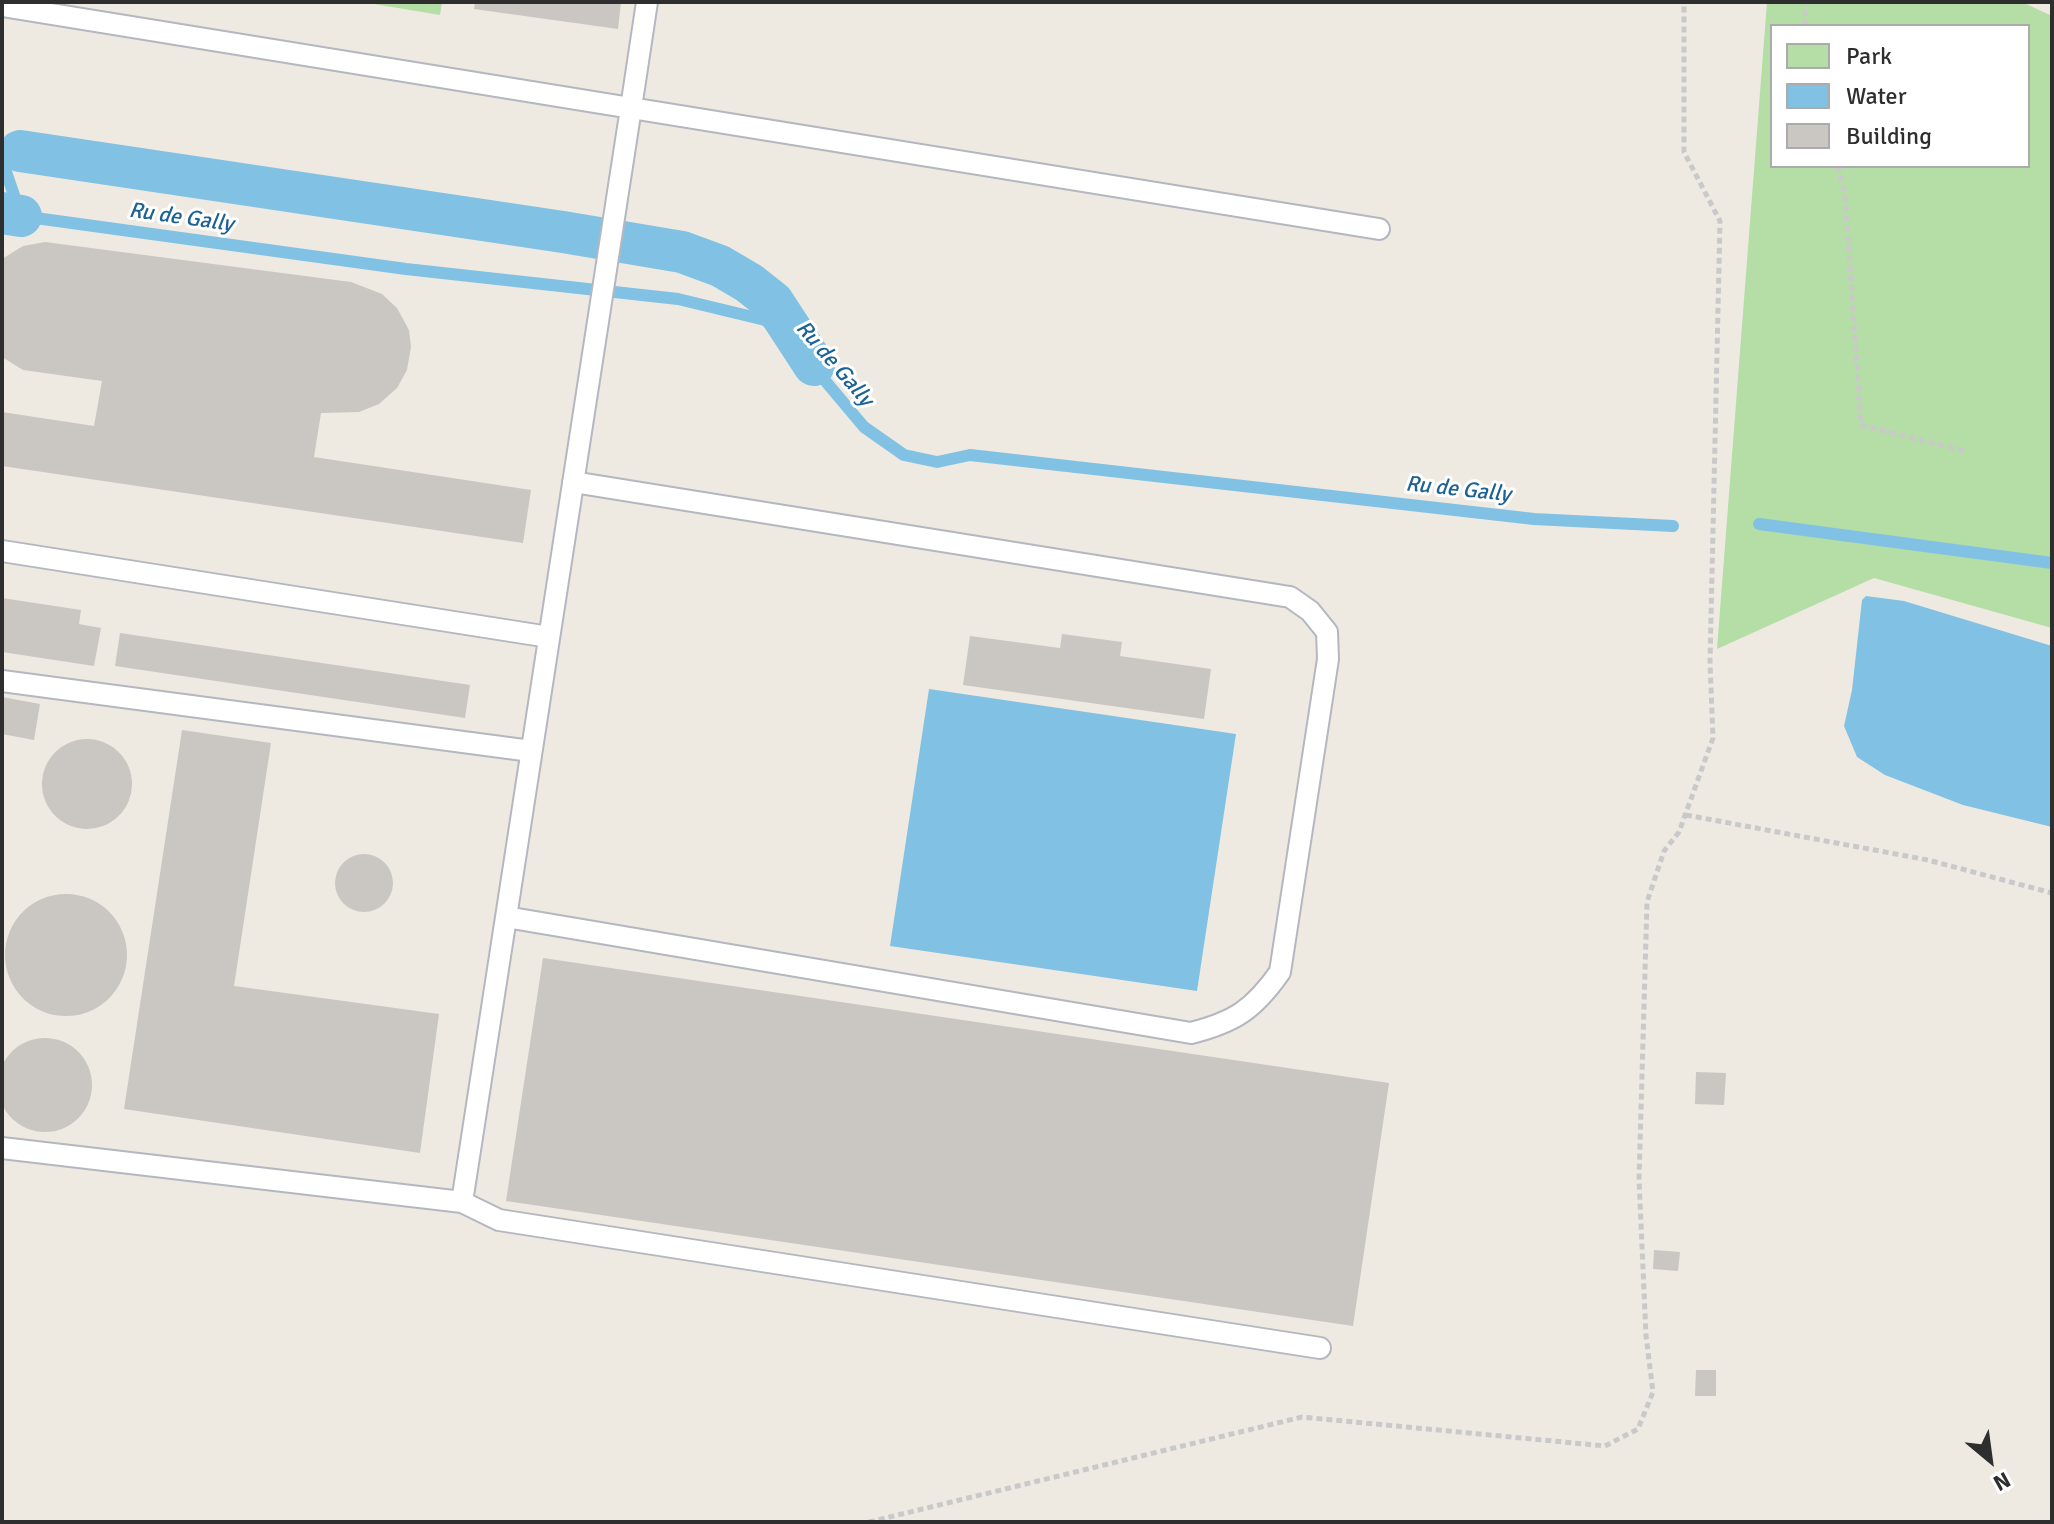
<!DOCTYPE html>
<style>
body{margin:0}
#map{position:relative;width:2054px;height:1524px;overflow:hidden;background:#eeeae2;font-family:Signika,sans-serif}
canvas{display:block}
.frame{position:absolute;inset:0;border:4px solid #2e2e2e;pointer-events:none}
.legend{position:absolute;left:1770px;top:24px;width:260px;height:144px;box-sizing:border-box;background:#fff;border:2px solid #ababab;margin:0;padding:10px 14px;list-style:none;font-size:24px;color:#2e2e2e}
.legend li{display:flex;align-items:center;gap:16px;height:40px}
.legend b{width:40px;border:2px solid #ababab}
.north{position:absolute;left:1950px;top:1420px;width:80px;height:80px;-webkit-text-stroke:6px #fff;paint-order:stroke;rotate:151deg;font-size:22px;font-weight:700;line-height:32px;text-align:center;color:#2e2e2e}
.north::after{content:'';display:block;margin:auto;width:28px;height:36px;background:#2e2e2e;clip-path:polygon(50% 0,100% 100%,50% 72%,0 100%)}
</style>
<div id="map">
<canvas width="2054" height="1524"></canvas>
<div class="frame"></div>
<ul class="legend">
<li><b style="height:22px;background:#b4dea5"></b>Park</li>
<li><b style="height:22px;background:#81c2e4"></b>Water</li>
<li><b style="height:22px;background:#cac6c1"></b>Building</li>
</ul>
<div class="north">N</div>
</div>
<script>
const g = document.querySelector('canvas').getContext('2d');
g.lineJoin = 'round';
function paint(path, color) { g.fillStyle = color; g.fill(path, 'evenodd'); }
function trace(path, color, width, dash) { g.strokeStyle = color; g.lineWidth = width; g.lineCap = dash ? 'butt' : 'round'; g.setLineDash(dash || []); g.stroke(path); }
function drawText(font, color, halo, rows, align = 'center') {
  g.font = font + ' Signika,sans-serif'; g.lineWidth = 6; g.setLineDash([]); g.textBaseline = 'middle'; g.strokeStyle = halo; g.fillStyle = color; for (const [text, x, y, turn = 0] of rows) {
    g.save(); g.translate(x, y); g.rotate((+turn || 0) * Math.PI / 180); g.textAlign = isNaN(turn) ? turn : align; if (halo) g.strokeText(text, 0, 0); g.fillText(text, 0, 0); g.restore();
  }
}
paint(new Path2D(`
 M362 2H442L440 15Z
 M1767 2H2022L2052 16V628L1874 578 1717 649ZM1772 26H2028V166H1772Z`), '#b4dea5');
paint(new Path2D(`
 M1866 596 1904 601 2052 646V827L1963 805 1885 775 1857 757 1844 726 1852 690 1862 600Z
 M929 689 1236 734 1197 991 890 946Z`), '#81c2e4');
trace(new Path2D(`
 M2 160 21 216 406 269 678 299 765 320 790 339 864 427 904 455 937 462 970 455 1534 519 1673 526
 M1759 524 2052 563`), '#81c2e4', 12);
trace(new Path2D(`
 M20 151 563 232 682 252 720 266 749 283 773 302 814 365
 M2 213 21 216`), '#81c2e4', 42);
paint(new Path2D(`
 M475 2H621L618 29 474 9Z
 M45 242 351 282 382 294 397 308 409 330 411 347 407 370 397 388 379 404 359 412 321 413 314 457 531 490 523 543 2 466V412L94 426 102 381 23 370 2 357V259L23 246Z
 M2 598 81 610 79 624 101 628 94 666 2 652Z
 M120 633 470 685 465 718 115 666Z
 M1062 634 1122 642 1120 656 1211 669 1204 719 963 685 970 636 1060 648Z
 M2 697 40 704 34 740 2 734Z
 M182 730 271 743 234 986 439 1014 420 1153 124 1109Z
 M42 784a45 45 0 1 1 90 0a45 45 0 1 1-90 0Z
 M335 883a29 29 0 1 1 58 0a29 29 0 1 1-58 0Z
 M5 955a61 61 0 1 1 122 0a61 61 0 1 1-122 0Z
 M543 958 1389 1083 1353 1326 506 1201Z
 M-2 1085a47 47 0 1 1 94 0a47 47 0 1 1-94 0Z
 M1696 1072 1726 1073 1724 1105 1695 1104Z
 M1654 1250 1680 1252 1678 1271 1653 1269Z
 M1696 1370H1716V1396H1695Z`), '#cac6c1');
const lane = new Path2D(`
 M647 2 631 108 1379 229
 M2 6 631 108 462 1202
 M2 551 549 637
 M2 681 531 751
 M506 917 1191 1033C1235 1022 1254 1009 1280 972L1328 659 1327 632 1310 611 1290 597 573 482
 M2 1148 462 1202 499 1220 1320 1348`);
trace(lane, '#b5b7c0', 24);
trace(new Path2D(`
 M1805 26 1806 2
 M1838 166 1845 195 1861 425 1965 451
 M1686 815 1928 860 2052 893
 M869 1522 1302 1417 1605 1446 1638 1429 1653 1392 1646 1336 1639 1179 1647 902 1664 851 1679 832 1713 738 1710 662 1720 221 1684 152V2`), '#c9c9c9', 5, [6, 4]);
trace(lane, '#fff', 20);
drawText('italic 22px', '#1c6294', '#fff', [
 ["Ru de Gally",181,218,8],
 ["Ru de Gally",834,364,49],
 ["Ru de Gally",1458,490,6]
]);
</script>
